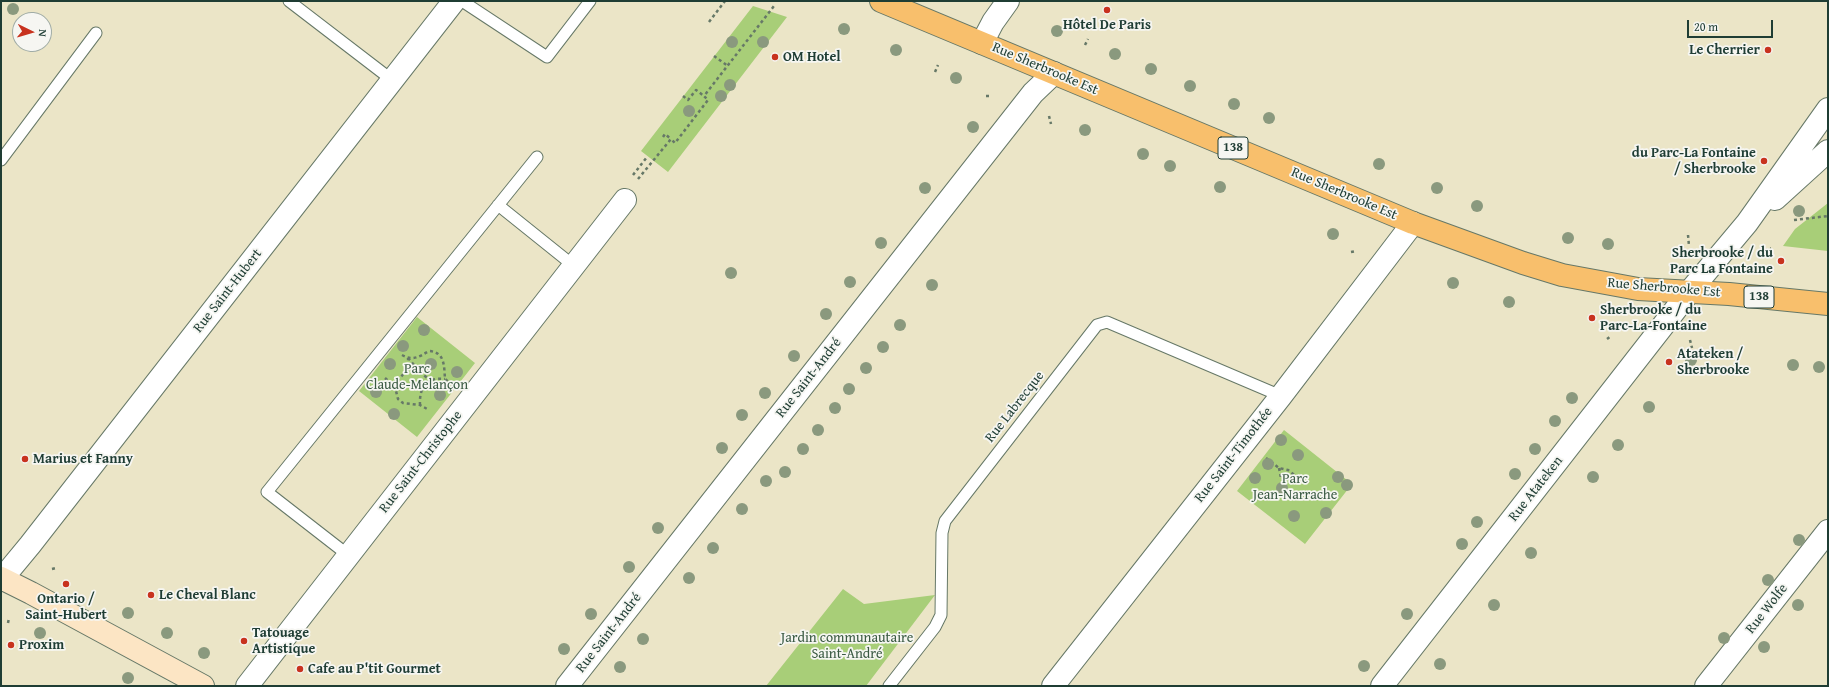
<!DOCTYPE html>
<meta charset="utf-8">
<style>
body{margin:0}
#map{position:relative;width:1829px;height:687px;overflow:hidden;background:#ebe5c7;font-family:"Gentium Book Plus",serif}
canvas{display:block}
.frame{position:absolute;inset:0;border:2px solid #1f3d34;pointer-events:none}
.north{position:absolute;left:12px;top:12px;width:40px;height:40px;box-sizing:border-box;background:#f6f6f2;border:1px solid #a0aca6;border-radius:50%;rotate:95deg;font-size:11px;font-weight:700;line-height:16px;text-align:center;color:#1f3d34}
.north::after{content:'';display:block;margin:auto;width:14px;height:18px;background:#c8321e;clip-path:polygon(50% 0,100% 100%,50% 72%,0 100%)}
.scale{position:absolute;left:1687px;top:20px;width:86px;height:18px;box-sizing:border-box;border:2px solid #1f3d34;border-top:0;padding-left:5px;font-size:12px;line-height:14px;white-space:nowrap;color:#1f3d34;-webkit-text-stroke:3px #f6f6f2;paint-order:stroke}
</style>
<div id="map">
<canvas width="1829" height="687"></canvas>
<div class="frame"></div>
<div class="north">N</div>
<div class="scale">20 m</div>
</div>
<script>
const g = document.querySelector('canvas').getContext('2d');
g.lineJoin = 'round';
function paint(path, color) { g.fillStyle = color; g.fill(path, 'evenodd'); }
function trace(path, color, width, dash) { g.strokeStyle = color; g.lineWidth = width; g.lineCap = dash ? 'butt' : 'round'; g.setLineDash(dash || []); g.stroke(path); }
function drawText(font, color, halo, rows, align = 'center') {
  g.font = font + ' "Gentium Book Plus",serif'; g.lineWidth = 3.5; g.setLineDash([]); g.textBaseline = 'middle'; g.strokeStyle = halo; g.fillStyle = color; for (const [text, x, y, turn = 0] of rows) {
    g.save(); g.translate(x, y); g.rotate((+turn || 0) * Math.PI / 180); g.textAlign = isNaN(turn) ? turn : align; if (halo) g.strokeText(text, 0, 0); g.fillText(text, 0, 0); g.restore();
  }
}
paint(new Path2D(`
 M753 6 787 17 668 172 641 151Z
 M1828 203V251L1783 246 1795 229Z
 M417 317 475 363 417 437 359 391Z
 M1284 430 1352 484 1305 544 1237 491Z
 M843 589 864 604 935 595 866 686H766Z`), '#a8ce78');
const service = new Path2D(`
 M289 1 392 80
 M462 1 547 57 590 1
 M1 160 96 33
 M498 205 574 266
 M348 555 267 492 537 157
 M889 686 935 627 941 615 942 533 945 521 1097 325 1107 322 1281 396`);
const minor = new Path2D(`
 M982 43 993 22 1008 1
 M1775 199 1828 151
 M1 580 30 545 454 1
 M247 686 625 200
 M567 686 1033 93 1054 73
 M1053 686 1281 396 1413 223
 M1382 686 1690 291 1747 223 1828 109
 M1706 686 1828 531`);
const secondary = new Path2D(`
 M1 578 31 593 203 686`);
const primary = new Path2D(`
 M881 1 1413 223 1523 263 1562 275 1638 289 1729 294 1828 304`);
trace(service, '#667867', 13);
trace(minor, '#667867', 24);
trace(secondary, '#667867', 24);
trace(primary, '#667867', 24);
trace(new Path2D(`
 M709 22 725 1
 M1085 45 1088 39
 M714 56 728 66
 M935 72 938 65
 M683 96 688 100 696 90 704 96
 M986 96H991
 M1049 116 1051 124
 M663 137 665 134 671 139
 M633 175 647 157
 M638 179 671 139 675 143 708 100 704 96 774 6
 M1794 220 1828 216
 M1688 235 1689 246
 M1765 251 1771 248
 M1351 252 1356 251
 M1607 339 1611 336
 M1690 340 1692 348
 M402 355C413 361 419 357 429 351 445 352 444 366 445 379L450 383
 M408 358 421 373 430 380
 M385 378 395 387 398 399 403 403 420 405 429 410
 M392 384C402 378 409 369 408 358
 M420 405C419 386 428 377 445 379
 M1266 458 1279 468 1288 470 1301 480
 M1279 468 1281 478
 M52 569 56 568
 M8 623 9 618`), '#667867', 2.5, [3, 3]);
trace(service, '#fff', 11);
trace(minor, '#fff', 22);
trace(secondary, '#fce5c4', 22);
trace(primary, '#f8bf6c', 22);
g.fillStyle = '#8a997e';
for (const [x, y] of [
 [13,9],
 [844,29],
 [1057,31],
 [732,42],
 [763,42],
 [896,50],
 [1115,54],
 [1151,69],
 [956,78],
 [730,85],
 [1190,86],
 [721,96],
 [1234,104],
 [689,111],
 [1269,118],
 [973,127],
 [1085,130],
 [1143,154],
 [1379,164],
 [1170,166],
 [1220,187],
 [925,188],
 [1437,188],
 [1477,206],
 [1799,211],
 [1333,234],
 [1568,238],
 [881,243],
 [1608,244],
 [731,273],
 [850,282],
 [1453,283],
 [932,285],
 [1509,302],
 [826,314],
 [900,325],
 [424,330],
 [403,346],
 [883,347],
 [794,356],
 [1691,360],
 [390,364],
 [431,364],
 [1793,365],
 [1819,367],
 [866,368],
 [457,372],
 [849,389],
 [376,392],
 [765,393],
 [440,395],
 [1572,398],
 [1649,407],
 [835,408],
 [394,414],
 [742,415],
 [1555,421],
 [818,430],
 [1281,440],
 [1618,445],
 [722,448],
 [803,449],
 [1535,449],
 [1298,455],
 [1268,464],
 [785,472],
 [1515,474],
 [1338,477],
 [1593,477],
 [1255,478],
 [766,481],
 [1347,485],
 [1282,488],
 [742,509],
 [1326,513],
 [1294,516],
 [1477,522],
 [658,528],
 [1799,540],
 [1462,544],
 [713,548],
 [1531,553],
 [629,567],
 [689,578],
 [1768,580],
 [1494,605],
 [1798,605],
 [128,613],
 [591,614],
 [1407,614],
 [40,633],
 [167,633],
 [1724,638],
 [643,639],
 [1764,647],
 [564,649],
 [204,653],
 [1440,664],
 [1364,666],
 [620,667],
 [128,678]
]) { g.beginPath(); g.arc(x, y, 6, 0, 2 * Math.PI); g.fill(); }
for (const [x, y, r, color] of [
 [1107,10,4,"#c8321e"],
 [1768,50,4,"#c8321e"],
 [775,57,4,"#c8321e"],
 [1764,161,4,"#c8321e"],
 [1781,261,4,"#c8321e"],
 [1592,318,4,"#c8321e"],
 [1669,362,4,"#c8321e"],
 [25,459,4,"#c8321e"],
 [66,584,4,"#c8321e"],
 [151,595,4,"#c8321e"],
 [244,641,4,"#c8321e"],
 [11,645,4,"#c8321e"],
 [300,669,4,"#c8321e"]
]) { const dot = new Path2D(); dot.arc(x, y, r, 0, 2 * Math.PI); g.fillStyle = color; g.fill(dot); trace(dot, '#f6f6f2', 1.5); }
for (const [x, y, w] of [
 [1233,148,30],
 [1759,297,30]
]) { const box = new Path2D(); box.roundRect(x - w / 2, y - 11, w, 22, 3); g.fillStyle = '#f6f6f2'; g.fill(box); trace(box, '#1f3d34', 1); }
drawText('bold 13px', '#1f3d34', null, [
 ["138",1233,148],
 ["138",1759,297]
]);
drawText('bold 14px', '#1f3d34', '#f6f6f2', [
 ["Hôtel De Paris",1107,25,"center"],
 ["Le Cherrier",1760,50,"right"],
 ["OM Hotel",783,57],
 ["du Parc-La Fontaine",1756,153,"right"],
 ["/ Sherbrooke",1756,169,"right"],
 ["Sherbrooke / du",1773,253,"right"],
 ["Parc La Fontaine",1773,269,"right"],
 ["Sherbrooke / du",1600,310],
 ["Parc-La-Fontaine",1600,326],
 ["Atateken /",1677,354],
 ["Sherbrooke",1677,370],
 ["Marius et Fanny",33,459],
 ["Le Cheval Blanc",159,595],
 ["Ontario /",66,599,"center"],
 ["Saint-Hubert",66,615,"center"],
 ["Tatouage",252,633],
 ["Artistique",252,649],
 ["Proxim",19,645],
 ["Cafe au P'tit Gourmet",308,669]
], 'left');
drawText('14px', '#1f3d34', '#f6f6f2', [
 ["Rue Sherbrooke Est",1045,69,23],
 ["Rue Sherbrooke Est",1344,194,23],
 ["Rue Sherbrooke Est",1664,288,5],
 ["Rue Saint-Hubert",228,291,-52],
 ["Rue Saint-André",809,378,-52],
 ["Rue Labrecque",1015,407,-52],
 ["Rue Saint-Timothée",1234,455,-52],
 ["Rue Saint-Christophe",421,462,-52],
 ["Rue Atateken",1536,489,-52],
 ["Rue Wolfe",1767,609,-52],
 ["Rue Saint-André",609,633,-52]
]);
drawText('14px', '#3a5a42', '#f6f6f2', [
 ["Parc",417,369],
 ["Claude-Melançon",417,385],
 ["Parc",1295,479],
 ["Jean-Narrache",1295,495],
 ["Jardin communautaire",847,638],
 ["Saint-André",847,654]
]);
</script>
